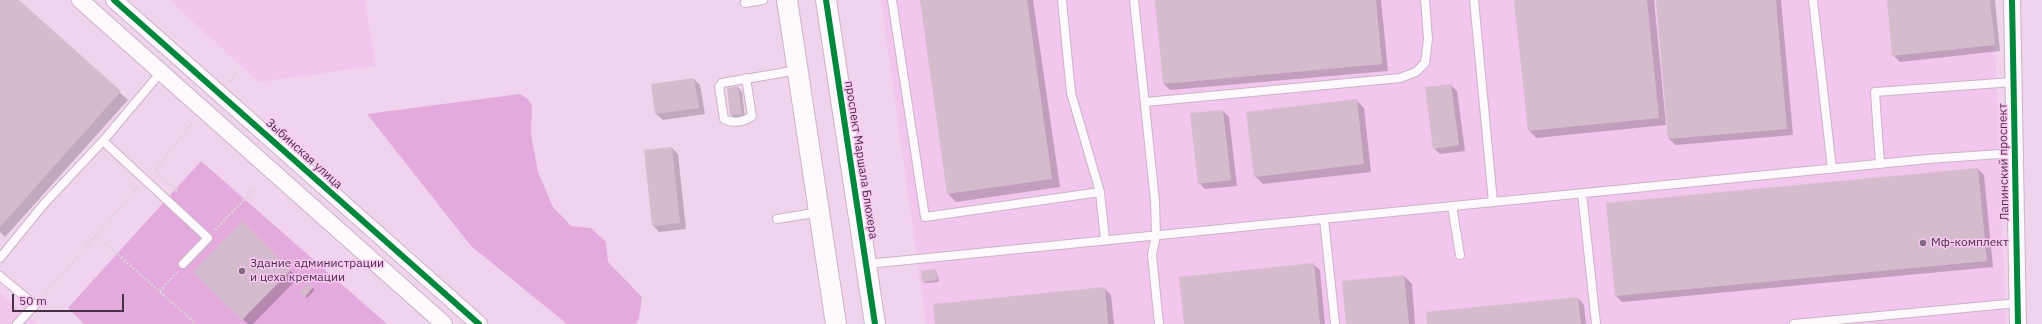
<!DOCTYPE html>
<meta charset="utf-8">
<style>
body{margin:0}
#map{position:relative;width:2042px;height:324px;overflow:hidden;background:#f0d4ed;font-family:"IBM Plex Sans",sans-serif}
canvas{display:block}
.scale{position:absolute;left:12px;top:294px;width:112px;height:18px;box-sizing:border-box;border:2px solid #463143;border-top:0;padding-left:5px;font-size:12px;line-height:14px;white-space:nowrap;color:#463143;-webkit-text-stroke:3px #fdc7f5;paint-order:stroke}
</style>
<div id="map">
<canvas width="2042" height="324"></canvas>
<div class="scale">50 m</div>
</div>
<script>
const g = document.querySelector('canvas').getContext('2d');
g.lineJoin = 'round';
function paint(path, color) { g.fillStyle = color; g.fill(path, 'evenodd'); }
function trace(path, color, width, dash) { g.strokeStyle = color; g.lineWidth = width; g.lineCap = dash ? 'butt' : 'round'; g.setLineDash(dash || []); g.stroke(path); }
function drawText(font, color, halo, rows, align = 'center') {
  g.font = font + ' "IBM Plex Sans",sans-serif'; g.lineWidth = 3; g.setLineDash([]); g.textBaseline = 'middle'; g.strokeStyle = halo; g.fillStyle = color; for (const [text, x, y, turn = 0] of rows) {
    g.save(); g.translate(x, y); g.rotate((+turn || 0) * Math.PI / 180); g.textAlign = isNaN(turn) ? turn : align; if (halo) g.strokeText(text, 0, 0); g.fillText(text, 0, 0); g.restore();
  }
}
paint(new Path2D(`
 M169 0H365L376 66 259 82Z
 M881 0H1990L1995 45 2006 324H926Z
 M0 293 26 315 37 324H0Z`), '#f3c6ed');
paint(new Path2D(`
 M520 94 528 99 532 106 531 134 538 172 553 207 571 226 591 228 606 242 608 262 642 297 639 318 636 324H567L471 246 367 114Z
 M201 161 387 324H84L68 308Z`), '#e4aadd');
paint(new Path2D(`
 M0 0H18L128 100 5 237 0 232Z
 M921 0H1033L1060 187 956 202 948 194Z
 M1156 0H1381L1388 71 1170 90 1164 84Z
 M1515 0H1654L1666 125 1536 138 1529 130Z
 M1657 0H1781L1793 135 1676 145 1669 139Z
 M1888 0H1995L2000 51 1900 62 1893 55Z
 M694 79 700 85 705 114 663 120 656 114 652 85Z
 M1451 85 1457 91 1465 151 1440 154 1434 148Z
 M738 87 742 92 745 118 736 119 731 115Z
 M1356 100 1364 108 1371 172 1263 184 1255 176Z
 M1223 111 1229 117 1237 186 1205 189 1199 183Z
 M672 148 678 154 686 229 659 232 653 225Z
 M1978 169 1984 175 1993 267 1622 302 1616 296Z
 M242 223 298 278 253 324H248L194 272Z
 M1313 264 1320 270 1325 324H1185Z
 M936 270 939 282 925 283 923 281Z
 M1404 276 1412 284 1415 324H1347Z
 M308 284 315 290 307 298 301 292Z
 M1104 288 1111 295 1114 324H936Z
 M1578 298 1584 305 1586 324H1428Z`), '#0003');
paint(new Path2D(`
 M0 0H19L121 91 0 227Z
 M920 0H1027L1052 179 947 194Z
 M1155 0H1376L1382 64 1163 84Z
 M1514 0H1647L1659 118 1528 131Z
 M1656 0H1776L1787 129 1668 139Z
 M1887 0H1990L1995 45 1892 56Z
 M694 78 699 108 655 114 651 84Z
 M1451 84 1459 145 1433 149 1425 87Z
 M738 86 742 114 730 115 727 88Z
 M1357 99 1364 164 1254 177 1246 112Z
 M1223 110 1231 180 1198 184 1190 113Z
 M672 147 680 223 652 226 644 150Z
 M1978 168 1987 261 1615 296 1606 203Z
 M242 221 291 270 242 320 193 272Z
 M1314 263 1320 324H1184L1179 277Z
 M936 269 937 280 922 282 921 271Z
 M1404 275 1409 324H1346L1342 281Z
 M308 283 313 287 305 297 300 292Z
 M1105 287 1108 324H935L933 304Z
 M1578 297 1581 324H1427L1426 312Z`), '#d5bccd');
const service = new Path2D(`
 M892 0 925 217 1100 192
 M1062 0 1071 93 1100 192 1105 240
 M1134 0 1155 201 1156 235 1152 255 1159 324
 M1474 0 1493 202
 M1813 0 1832 169
 M745 3 763 0
 M746 78 752 116C744 122 733 124 724 119L719 87 722 83 798 70
 M1146 102 1400 78 1416 72 1425 63 1428 39 1425 0
 M103 141 208 238 183 264
 M1880 164 1875 92 2013 82
 M1582 193 1596 324
 M1452 206 1460 255
 M777 219 820 212
 M1324 219 1335 324
 M0 258 43 205 103 141 161 72
 M867 264 1928 159 2014 153
 M0 276 35 305 17 324
 M1794 324 2018 303`);
const minor = new Path2D(`
 M80 0 444 324
 M114 0 479 324
 M2012 0 2018 324`);
const tertiary = new Path2D(`
 M787 0 836 324
 M826 0 875 324`);
trace(service, '#cab4c7', 10);
trace(minor, '#cab4c7', 18);
trace(tertiary, '#cab4c7', 22);
trace(new Path2D(`
 M229 82 239 70
 M177 191 155 170 194 121
 M215 230 254 189
 M97 236 196 324
 M160 291 177 272
 M42 297 138 188`), '#dcd3da', 2.5, [2, 2]);
trace(service, '#fdf9fc', 8);
trace(minor, '#fdf9fc', 16);
trace(tertiary, '#fdf9fc', 20);
trace(new Path2D(`
 M114 0 479 324
 M826 0 875 324
 M2012 0 2018 324`), '#00873e', 6);
for (const [x, y, r, color] of [
 [1923,243,4,"#826a7e"],
 [242,271,4,"#826a7e"]
]) { const dot = new Path2D(); dot.arc(x, y, r, 0, 2 * Math.PI); g.fillStyle = color; g.fill(dot); trace(dot, '#fdc7f5', 1.5); }
drawText('12px', '#463143', '#fdc7f5', [
 ["Зыбинская улица",304,154,42],
 ["проспект Маршала Блюхера",861,160,81],
 ["Лапинский проспект",2004,162,-91]
]);
drawText('12px', '#463143', '#fdc7f5', [
 ["Мф-комплект",1931,243],
 ["Здание администрации",250,264],
 ["и цеха кремации",250,278]
], 'left');
</script>
